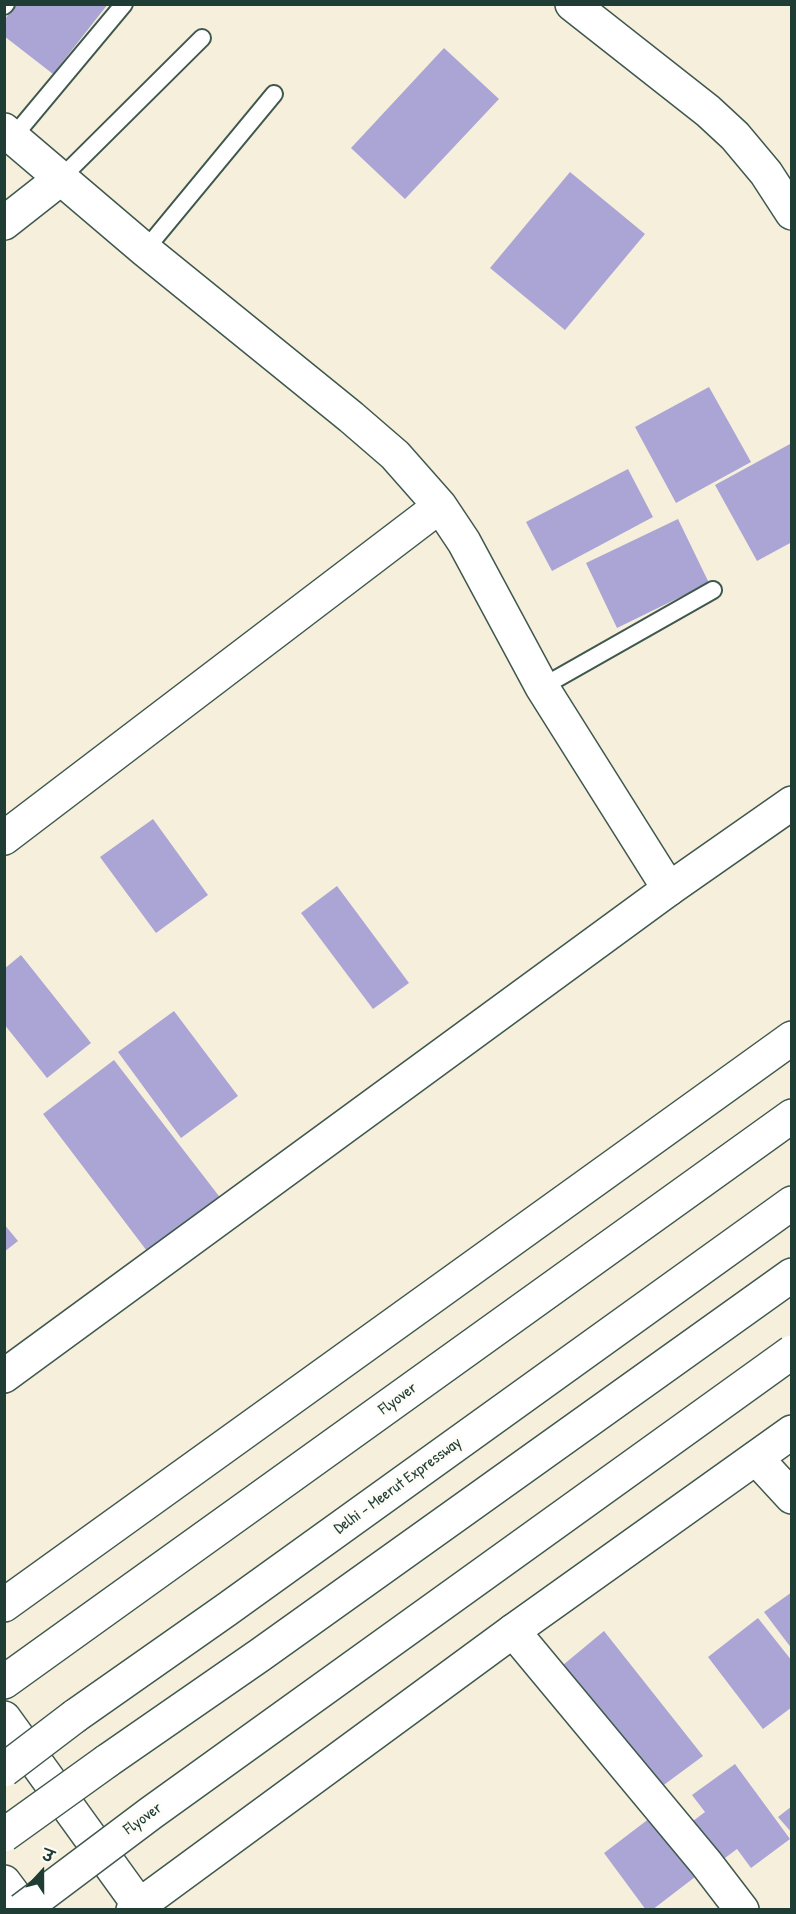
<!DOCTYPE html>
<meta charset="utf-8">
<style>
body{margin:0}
#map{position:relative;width:796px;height:1914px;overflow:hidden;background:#f5efdc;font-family:"Patrick Hand","Playpen Sans Deva",sans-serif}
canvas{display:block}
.frame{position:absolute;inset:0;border:6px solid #1f3d34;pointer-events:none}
.north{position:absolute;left:12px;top:1842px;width:60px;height:60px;-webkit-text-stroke:4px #fdfcf7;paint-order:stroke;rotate:21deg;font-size:16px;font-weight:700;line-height:24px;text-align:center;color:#1f3d34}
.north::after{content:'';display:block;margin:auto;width:21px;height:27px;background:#1f3d34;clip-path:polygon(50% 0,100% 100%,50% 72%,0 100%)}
</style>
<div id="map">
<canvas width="796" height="1914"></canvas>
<div class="frame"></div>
<div class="north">उ</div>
</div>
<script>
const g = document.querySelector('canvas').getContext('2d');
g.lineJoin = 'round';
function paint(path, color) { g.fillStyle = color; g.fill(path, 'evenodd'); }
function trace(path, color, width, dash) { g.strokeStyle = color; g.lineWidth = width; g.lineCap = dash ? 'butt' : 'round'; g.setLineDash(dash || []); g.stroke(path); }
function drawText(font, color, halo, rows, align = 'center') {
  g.font = font + ' "Patrick Hand",sans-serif'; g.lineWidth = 6; g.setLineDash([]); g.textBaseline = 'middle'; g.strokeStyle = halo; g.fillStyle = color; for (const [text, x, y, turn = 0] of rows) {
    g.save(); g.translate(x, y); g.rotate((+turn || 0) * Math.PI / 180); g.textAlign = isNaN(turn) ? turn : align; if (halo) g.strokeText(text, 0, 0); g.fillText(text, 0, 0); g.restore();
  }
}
paint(new Path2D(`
 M17 4H108L53 74 4 36V20Z
 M444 48 499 99 405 199 351 148Z
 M570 172 645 234 565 330 490 268Z
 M709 387 751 462 676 503 635 427Z
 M790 444 792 542 757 561 715 485Z
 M628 469 653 517 552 571 526 522Z
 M678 519 709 583 617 628 586 563Z
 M153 819 208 895 156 933 100 857Z
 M337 886 409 983 373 1009 301 913Z
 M21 955 91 1043 47 1078 4 1024V969Z
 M174 1011 238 1096 181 1138 118 1052Z
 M114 1060 222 1200 150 1255 43 1114Z
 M4 1224 18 1241 4 1252Z
 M792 1592V1649L764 1612Z
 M758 1618 792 1661V1707L763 1729 708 1657Z
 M604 1631 703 1756 657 1790 557 1670Z
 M735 1764 790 1839 751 1868 737 1849 717 1864 689 1824 705 1812 692 1795Z
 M792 1806V1833L778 1817Z
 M650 1818 695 1877 652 1910H646L604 1853Z`), '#aba5d6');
const service = new Path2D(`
 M4 6 6 4
 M13 137 124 4
 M60 179 202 38
 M145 250 274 94
 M542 687 713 590`);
const minor = new Path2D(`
 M4 130 145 250 351 417 395 455 440 506 464 542 542 687 669 889
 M4 223 60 179
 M4 838 440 506
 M756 1458 792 1497
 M513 1631 706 1863 742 1910`);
const tertiary = new Path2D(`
 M572 4 708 111 735 136 766 173 792 213
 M4 1605 792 1038
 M4 1718 139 1905
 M4 1882 25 1910
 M133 1910 513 1631 792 1432`);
const secondary = new Path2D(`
 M4 1376 669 889 792 803`);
const trunk = new Path2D(`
 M4 1682 792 1116`);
const motorway = new Path2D(`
 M75 1716 226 1610 792 1203
 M107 1761 260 1655 792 1275`);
trace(service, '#3f584d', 20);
trace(minor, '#3f584d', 36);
trace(tertiary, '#3f584d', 36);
trace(secondary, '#3f584d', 36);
trace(trunk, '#3f584d', 36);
trace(motorway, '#3f584d', 36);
trace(service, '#fff', 16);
trace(minor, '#fff', 33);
trace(tertiary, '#fff', 33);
trace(secondary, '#fff', 33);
trace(trunk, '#fff', 33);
trace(motorway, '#fff', 33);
const trunkBridge = new Path2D(`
 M22 1910 151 1813 792 1352`);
const motorwayBridge = new Path2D(`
 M4 1770 75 1716
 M4 1835 107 1761`);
trace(trunkBridge, '#3f584d', 36, []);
trace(motorwayBridge, '#3f584d', 36, []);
trace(trunkBridge, '#fff', 33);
trace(motorwayBridge, '#fff', 33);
drawText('16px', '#1f3d34', '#fdfcf7', [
 ["Flyover",398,1399,-36],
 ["Delhi - Meerut Expressway",398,1486,-36],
 ["Flyover",143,1819,-36]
]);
</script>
